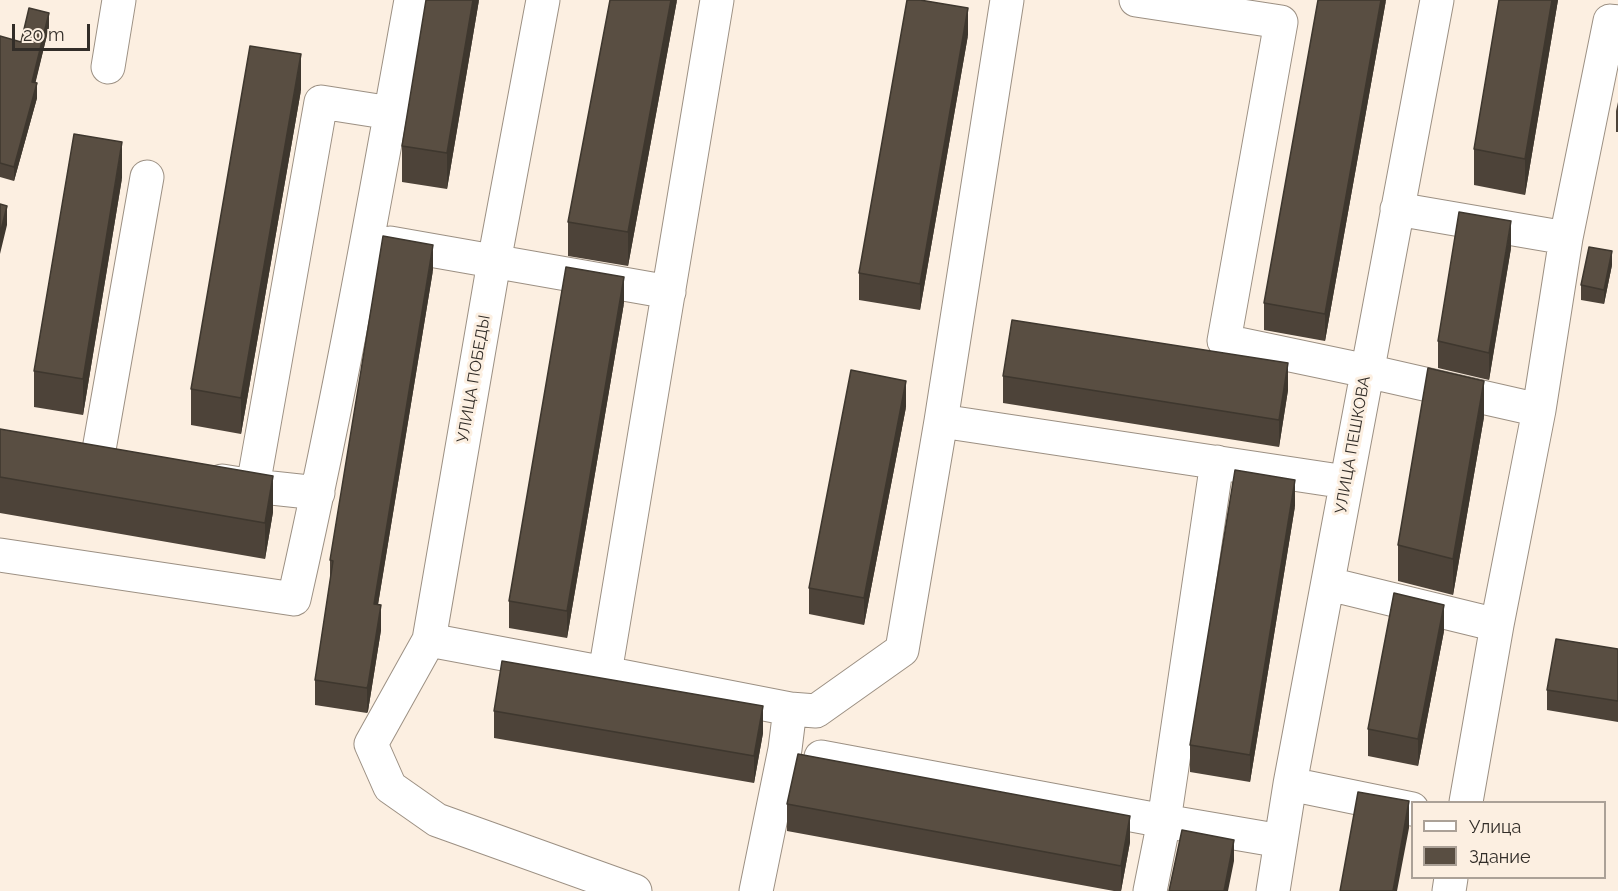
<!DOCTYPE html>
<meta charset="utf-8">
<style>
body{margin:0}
#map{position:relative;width:1618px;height:891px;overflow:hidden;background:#fcefe1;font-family:Raleway,sans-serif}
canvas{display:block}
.legend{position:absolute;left:1411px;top:801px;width:195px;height:78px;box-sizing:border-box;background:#fcefe1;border:2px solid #aba197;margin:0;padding:8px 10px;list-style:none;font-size:18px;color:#322d28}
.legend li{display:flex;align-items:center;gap:12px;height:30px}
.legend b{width:30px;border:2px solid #aba197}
.scale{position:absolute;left:12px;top:24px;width:78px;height:27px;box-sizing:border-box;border:3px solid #322d28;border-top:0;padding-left:8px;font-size:18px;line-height:21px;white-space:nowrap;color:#322d28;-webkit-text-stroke:4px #fcefe1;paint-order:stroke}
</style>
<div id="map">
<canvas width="1618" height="891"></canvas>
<ul class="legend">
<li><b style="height:8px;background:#fff"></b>Улица</li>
<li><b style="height:16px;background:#594e42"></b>Здание</li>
</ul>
<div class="scale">20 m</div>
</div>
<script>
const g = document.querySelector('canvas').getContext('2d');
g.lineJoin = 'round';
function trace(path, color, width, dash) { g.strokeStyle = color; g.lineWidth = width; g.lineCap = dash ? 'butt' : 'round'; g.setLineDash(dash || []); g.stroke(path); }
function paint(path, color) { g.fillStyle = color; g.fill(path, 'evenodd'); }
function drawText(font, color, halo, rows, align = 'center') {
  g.font = font + ' Raleway,sans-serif'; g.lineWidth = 6; g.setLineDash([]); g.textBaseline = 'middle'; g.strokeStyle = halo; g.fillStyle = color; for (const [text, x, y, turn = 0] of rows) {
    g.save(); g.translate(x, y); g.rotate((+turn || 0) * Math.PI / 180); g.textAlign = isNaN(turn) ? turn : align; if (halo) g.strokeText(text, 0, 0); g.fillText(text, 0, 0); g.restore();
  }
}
const minor = new Path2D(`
 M543 0 494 262 429 640 371 744 390 787 437 820 635 891
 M717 0 605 673 790 709 816 711 902 650 941 421 1346 482
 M1136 0 1281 22 1224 341 1367 371 1539 410
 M108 67 119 0
 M1397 209 1566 238
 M390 243 669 292
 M941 421 1007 0
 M97 461 147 177
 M222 481 253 486 321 102 391 113
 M253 486 318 493
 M0 555 294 599C339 400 375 200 411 0
 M1329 584 1497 625
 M429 640 605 673
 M821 757 1164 821 1217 462
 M1290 784 1412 809
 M1466 802 1497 625 1539 410 1566 238 1610 21 1618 22
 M756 891 785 749 790 709
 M1150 891 1164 821 1281 841
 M1273 891 1290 784 1437 0
 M1449 891 1451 878`);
trace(minor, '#9c9083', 35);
trace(minor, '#fff', 33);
paint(new Path2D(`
 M479 0 447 189 402 182V146Z
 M677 0 628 266 568 256V222Z
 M1386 0 1325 341 1264 330V303Z
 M1499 0H1558L1525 195 1474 185V149Z
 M49 27 35 83 37 98 14 181 0 177V36L21 42Z
 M968 35 920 310 859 300V273Z
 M301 90 241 434 191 425V389Z
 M1618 102V132H1616V111Z
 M122 178 83 415 34 407V371Z
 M1511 248 1489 380 1438 368V341Z
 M1612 265 1604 304 1581 300V285Z
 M433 270 378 604 381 630 368 711 367 713 315 705V680L330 581V560Z
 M624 303 567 638 509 628V601Z
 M1003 376 1288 390 1279 447 1003 403Z
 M906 407 864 625 809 614V588Z
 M1484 417 1453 595 1398 581V545Z
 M0 429 273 512 265 559 0 513Z
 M1295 506 1250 782 1190 772V745Z
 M1444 631 1418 766 1368 756V729Z
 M1618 649V722L1547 710V690Z
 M494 711 763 733 754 783 494 738Z
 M787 804 1130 842 1121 891H1114L787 831Z`), '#4d4339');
paint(new Path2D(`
 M473 0H479L447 189V153Z
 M671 0H677L628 266V232Z
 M1381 0H1386L1325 341V314Z
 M1552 0H1558L1525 195V159Z
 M968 8V35L920 310V284Z
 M49 13V27L32 97V82Z
 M301 54V90L241 434V398Z
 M37 83V98L14 181V167Z
 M122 142V178L83 415V379Z
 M7 206V225L0 254V234Z
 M1511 221V248L1489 380V353Z
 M433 245V270L374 629V604Z
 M1612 251V265L1604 304V290Z
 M624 277V303L567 638V611Z
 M1288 363V390L1279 447V420Z
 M906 381V407L864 625V598Z
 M1484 381V417L1453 595V559Z
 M273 476V512L265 559V523Z
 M1295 480V506L1250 782V755Z
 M381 605V630L368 711 367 713V688Z
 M1444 605V631L1418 766V739Z
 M763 706V733L754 783V756Z
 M1409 801V828L1397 891H1393Z
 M1130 816V842L1121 891V866Z
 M1234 840V861L1228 891H1224Z`), '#3e372e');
const building = new Path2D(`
 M426 0H473L447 153 402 146Z
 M610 0H671L628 232 568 222Z
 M907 0H920L968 8 920 284 859 273Z
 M1318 0H1381L1325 314 1264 303Z
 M1499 0H1552L1525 159 1474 149Z
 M29 8 49 13 32 82 37 83 14 167 0 163V36L21 42Z
 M250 46 301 54 241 398 191 389Z
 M74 134 122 142 83 379 34 371Z
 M0 204 7 206 0 234Z
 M1459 212 1511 221 1489 353 1438 341Z
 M383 236 433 245 374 604 381 605 368 685 367 688 315 680 333 561 330 560Z
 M1589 247 1612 251 1604 290 1581 285Z
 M566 267 624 277 567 611 509 601Z
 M1012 320 1288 363 1279 420 1003 376Z
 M1428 368 1484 381 1453 559 1398 545Z
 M851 370 906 381 864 598 809 588Z
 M0 429 273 476 265 523 0 477Z
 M1235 470 1295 480 1250 755 1190 745Z
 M1394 593 1444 605 1418 739 1368 729Z
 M1556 639 1618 649V701L1547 690Z
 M502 661 763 706 754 756 494 711Z
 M798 754 1130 816 1121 866 787 804Z
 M1358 792 1409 801 1393 891H1340Z
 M1182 830 1234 840 1224 891H1169Z`);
paint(building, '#594e42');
trace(building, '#3e372e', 1.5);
drawText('16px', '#322d28', '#fcefe1', [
 ["УЛИЦА ПОБЕДЫ",474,379,-80],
 ["УЛИЦА ПЕШКОВА",1353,445,-80]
]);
</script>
